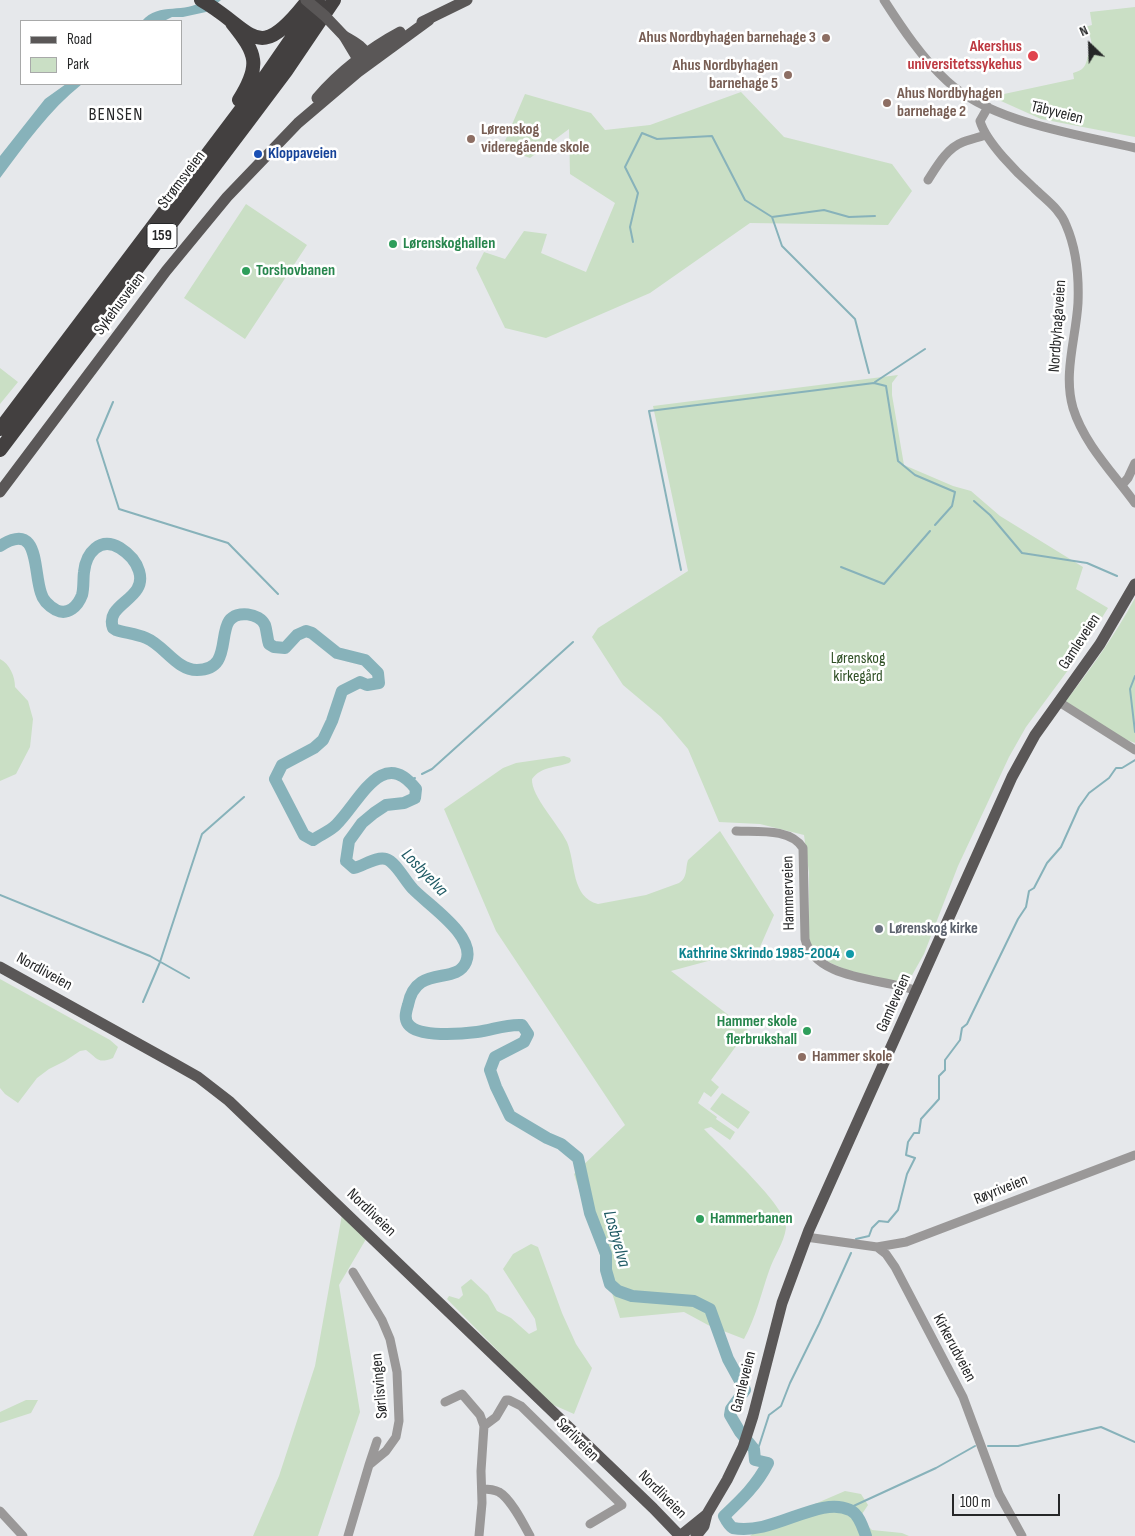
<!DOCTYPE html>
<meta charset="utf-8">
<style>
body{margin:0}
#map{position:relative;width:1135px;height:1536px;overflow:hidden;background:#e6e8eb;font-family:"Sofia Sans Condensed",sans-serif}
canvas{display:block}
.legend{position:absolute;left:20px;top:20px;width:162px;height:65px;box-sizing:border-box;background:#fff;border:1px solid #a8a9a9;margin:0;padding:6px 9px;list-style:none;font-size:15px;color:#262728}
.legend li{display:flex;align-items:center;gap:10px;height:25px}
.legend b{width:25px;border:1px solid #a8a9a9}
.north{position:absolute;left:1065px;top:20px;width:50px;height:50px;-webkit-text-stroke:4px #fff;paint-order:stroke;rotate:336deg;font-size:14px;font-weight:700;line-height:20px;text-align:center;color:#262728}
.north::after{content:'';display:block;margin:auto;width:18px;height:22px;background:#262728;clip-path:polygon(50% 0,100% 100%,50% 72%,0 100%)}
.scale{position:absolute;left:952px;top:1494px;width:108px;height:22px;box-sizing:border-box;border:2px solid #262728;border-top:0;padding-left:6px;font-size:15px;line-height:18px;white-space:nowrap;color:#262728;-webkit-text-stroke:4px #fff;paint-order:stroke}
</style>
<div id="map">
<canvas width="1135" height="1536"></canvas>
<ul class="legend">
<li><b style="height:6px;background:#5a5757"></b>Road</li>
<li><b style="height:14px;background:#cadfc5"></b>Park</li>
</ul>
<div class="north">N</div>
<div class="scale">100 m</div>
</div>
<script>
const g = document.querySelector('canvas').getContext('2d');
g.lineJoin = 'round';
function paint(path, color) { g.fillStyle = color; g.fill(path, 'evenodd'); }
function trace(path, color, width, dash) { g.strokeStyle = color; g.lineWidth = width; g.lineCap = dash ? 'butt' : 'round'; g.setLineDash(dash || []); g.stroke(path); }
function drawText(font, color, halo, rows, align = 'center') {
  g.font = font + ' "Sofia Sans Condensed",sans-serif'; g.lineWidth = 5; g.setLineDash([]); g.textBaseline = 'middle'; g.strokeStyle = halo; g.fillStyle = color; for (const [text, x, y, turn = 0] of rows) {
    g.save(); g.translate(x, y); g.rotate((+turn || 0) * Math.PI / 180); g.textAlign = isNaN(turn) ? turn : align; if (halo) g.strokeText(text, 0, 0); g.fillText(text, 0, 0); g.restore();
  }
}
paint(new Path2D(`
 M1135 7V137L1041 119 981 92 1002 88 1004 94 1074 79 1073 73C1084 70 1086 66 1088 55L1094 53 1089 32 1086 31 1085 27 1092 25 1090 12Z
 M741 92 784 137 892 164 912 191 888 225 750 223 650 293 546 338 505 328 476 268 484 252 505 259 524 231 547 234 541 253 586 272 615 203 570 174 569 129 530 158 502 148 525 94 591 113 605 130 650 125Z
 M246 204 307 245 245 339 184 298Z
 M0 368 18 382 0 404Z
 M898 375 892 383V395L904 465 953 486 971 491 1000 516 1083 567 1076 589 1108 608 1077 658 1026 727 1009 757 958 866 924 954 907 984C881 978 814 970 809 938V873L804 835 760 824 719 822 688 749 661 717 623 685 592 637 598 628 688 571 653 406Z
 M1135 598V743L1114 735 1065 702C1091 669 1115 635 1135 598Z
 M0 659C10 664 15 677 15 687L28 701 33 719 31 738 30 747 16 774 0 781Z
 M564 756 570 758 571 761 569 763C555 768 542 766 532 779 531 796 559 825 567 842 576 864 571 897 598 904L646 895 679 883C688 877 685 869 688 860L720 831 774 915 760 947 671 971 748 1030 711 1080 719 1087 711 1097 704 1092 698 1103 717 1117 716 1119 735 1132 730 1140 711 1127 704 1129C720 1146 789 1208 786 1228 784 1243 774 1256 769 1271 761 1294 756 1317 744 1339L708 1325 684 1312 620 1318 574 1174 625 1125 496 931 444 809 503 768 516 763Z
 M0 979 110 1040 118 1047 113 1058C98 1064 98 1059 86 1050L80 1051 65 1061 49 1069 37 1078 18 1103 5 1094 0 1088Z
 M722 1093 750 1112 738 1129 710 1109Z
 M343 1209 369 1234 339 1285 360 1412 318 1536H253L279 1476 315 1366Z
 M531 1244 538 1247 562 1313 576 1344 592 1368 574 1414 549 1403 447 1299 449 1296 459 1299 463 1295 461 1287 471 1279 488 1295 497 1311 511 1318 529 1334 537 1330 535 1319 503 1269 513 1254Z
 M26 1400H38L31 1413 0 1423V1412Z
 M845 1491 861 1494 868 1505 862 1514 866 1524 872 1530 902 1533 909 1536H750L762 1524 782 1518Z`), '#cadfc5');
paint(new Path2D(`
 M203 0H221L206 12 183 17H172L164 21H142C159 1 186 15 203 0Z
 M66 84H82C49 110 25 145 0 178V156L45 99Z`), '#87b2ba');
trace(new Path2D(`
 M772 217 824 210 849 217 875 216
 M633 242 630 227 638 193 625 167 642 133 657 139 712 136 745 200 772 217 782 246 855 319 869 373
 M875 382 925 349
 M113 402 97 440 119 509 228 543 278 594
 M974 501 990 515 1022 553 1087 563 1117 576
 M841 567 884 584 930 531
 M681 570 649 411 874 383 886 386 898 461 915 475 955 492 952 506 935 525
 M1135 676 1130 689 1135 732
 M422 774 432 769 573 642
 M410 780 415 778
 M0 895 150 956 189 978
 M143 1002 160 962 202 834 244 797
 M856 1239 869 1236 872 1228 879 1221 888 1222 898 1210 907 1174 915 1158 906 1155 908 1142 914 1133H919L921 1119 939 1099V1076L945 1070V1060L960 1040 962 1028 967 1024 1018 919 1026 907 1029 891 1034 888 1047 863 1061 847 1079 807 1089 793 1109 778 1116 768H1122L1135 760
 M988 1446H1018L1101 1427 1135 1442
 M754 1449 759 1446 769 1415 781 1406 790 1383 819 1324 851 1253
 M847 1509 936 1468 975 1446`), '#87b2ba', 2);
trace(new Path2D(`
 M0 546C40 520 33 570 41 593 43 601 49 606 56 610 68 616 78 606 82 595 84 588 83 579 84 572 86 553 100 536 120 548 128 553 136 561 139 571 148 600 104 603 113 628L116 630C126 633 136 634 146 638 164 645 176 670 197 670 230 670 219 636 229 621 237 610 259 613 265 625 267 631 267 638 269 644L274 647 285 648 297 635 306 631 312 633 337 653 365 660 378 673 379 683 367 685 360 682 342 691 332 721 323 740 314 748 282 765 275 779 304 835 313 840C320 835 330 831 336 825 359 803 382 745 416 789L415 798 404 803 386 805 374 813 362 823 349 841 346 861 354 868C363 866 377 856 386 859 396 862 405 881 413 889 428 905 477 936 466 962 456 986 416 963 408 1005 406 1012 404 1018 408 1024 418 1038 462 1034 477 1032 493 1030 505 1024 522 1025L528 1034 524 1042 495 1057 490 1070 496 1087 510 1116 547 1138 561 1144 578 1158 590 1213 606 1254V1270L610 1284 618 1291 632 1296 694 1301 710 1309 728 1359 745 1390 731 1409 730 1415 740 1432 754 1449 755 1460 768 1463C757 1485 741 1500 724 1516 726 1520 730 1526 733 1528 773 1536 819 1495 850 1510 859 1514 863 1528 866 1536`), '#87b2ba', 12);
trace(new Path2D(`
 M884 0C902 28 922 58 947 81 992 123 1077 134 1135 148
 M988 107 980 121C986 142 1017 173 1034 188 1046 200 1060 209 1066 225 1076 248 1079 278 1078 303 1076 338 1063 374 1073 408 1084 444 1114 474 1135 503
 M928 180C937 166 947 148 963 142 971 139 979 137 986 135
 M1122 485 1128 478 1135 463
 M1059 702 1135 750
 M736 831C758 832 790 828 803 848L805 939C815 981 884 978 917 991
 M806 1237 877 1247 886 1254 895 1267 963 1397 999 1494 1022 1536
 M877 1247 906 1242 1135 1155
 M445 1402 462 1394 480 1415 484 1426 481 1471 482 1503 479 1536
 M484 1426 496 1417 506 1400H509L521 1406 622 1505 590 1524
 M369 1465 377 1441
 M482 1489C488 1489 493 1489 499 1492 511 1499 523 1523 530 1536
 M0 1511 23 1536
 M348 1536 369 1465 386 1451 396 1437 399 1421 397 1372 390 1339 382 1320 353 1272`), '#9a9898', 9);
trace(new Path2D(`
 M422 22 467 0
 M344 36 356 56 364 62
 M344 36C355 42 366 48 369 60
 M317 98C339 72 370 48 400 32
 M0 492 166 271 227 197 298 123 358 72 429 20
 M0 967 175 1064 198 1077 229 1101 653 1508 680 1536
 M680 1536 706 1515
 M696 1536 704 1526 707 1514 727 1480 743 1447 753 1416 782 1303 809 1230 1012 777 1035 735 1100 644 1135 584`), '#5a5757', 11);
trace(new Path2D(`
 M201 0C255 31 256 67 308 0
 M232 23C257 54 261 65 239 100
 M0 429 258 87 318 0
 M0 450 247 123 286 71 334 0`), '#434040', 14);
trace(new Path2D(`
 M306 0 325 16 344 36`), '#5a5757', 11);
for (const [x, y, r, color] of [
 [826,38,5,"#8d6e63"],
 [1033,56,6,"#e0444e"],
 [788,75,5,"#8d6e63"],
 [887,103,5,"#8d6e63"],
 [471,139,5,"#8d6e63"],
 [258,154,5,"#1a4fb4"],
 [393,244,5,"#2e9e5b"],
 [246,271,5,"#2e9e5b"],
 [879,929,5,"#6b7280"],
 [850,954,5,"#0f9aa8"],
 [807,1031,5,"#2e9e5b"],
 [802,1057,5,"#8d6e63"],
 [700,1219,5,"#2e9e5b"]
]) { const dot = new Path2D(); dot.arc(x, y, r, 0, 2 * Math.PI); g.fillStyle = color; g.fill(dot); trace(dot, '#fff', 2); }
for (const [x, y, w] of [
 [162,236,30]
]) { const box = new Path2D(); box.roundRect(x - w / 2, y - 12.5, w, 25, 4); g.fillStyle = '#fff'; g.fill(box); trace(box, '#262728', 1); }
drawText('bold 15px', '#262728', null, [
 ["159",162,236]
]);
drawText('bold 16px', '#785e54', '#fff', [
 ["Ahus Nordbyhagen barnehage 3",816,38,"right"],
 ["Ahus Nordbyhagen",778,66,"right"],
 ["barnehage 5",778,84,"right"],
 ["Ahus Nordbyhagen",897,94],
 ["barnehage 2",897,112],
 ["Lørenskog",481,130],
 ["videregående skole",481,148],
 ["Hammer skole",812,1057]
], 'left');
drawText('bold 16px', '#be3a42', '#fff', [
 ["Akershus",1022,47],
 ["universitetssykehus",1022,65]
], 'right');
drawText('16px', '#262728', '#fff', [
 ["Täbyveien",1057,113,14],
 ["Strømsveien",182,180,-53],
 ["Sykehusveien",120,304,-53],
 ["Nordbyhagaveien",1058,326,-86],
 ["Gamleveien",1080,642,-57],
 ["Hammerveien",789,893,-91],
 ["Nordliveien",44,972,29],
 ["Gamleveien",894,1003,-66],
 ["Røyriveien",1001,1190,-22],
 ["Nordliveien",371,1213,44],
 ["Kirkerudveien",954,1348,62],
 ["Gamleveien",744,1382,-76],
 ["Sørlisvingen",380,1386,-95],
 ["Sørliveien",577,1440,45],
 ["Nordliveien",662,1495,45]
]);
drawText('bold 16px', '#164399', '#fff', [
 ["Kloppaveien",268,154]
], 'left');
drawText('bold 16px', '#27864d', '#fff', [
 ["Lørenskoghallen",403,244],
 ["Torshovbanen",256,271],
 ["Hammer skole",797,1022,"right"],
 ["flerbrukshall",797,1040,"right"],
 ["Hammerbanen",710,1219]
], 'left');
drawText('16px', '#305026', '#fff', [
 ["Lørenskog",858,659],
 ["kirkegård",858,677]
]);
drawText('bold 16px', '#5b616d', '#fff', [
 ["Lørenskog kirke",889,929]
], 'left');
drawText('bold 16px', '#0d838f', '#fff', [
 ["Kathrine Skrindo 1985-2004",840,954]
], 'right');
g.letterSpacing = '1px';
drawText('18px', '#262728', '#fff', [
 ["BENSEN",116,115]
]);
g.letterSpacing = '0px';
drawText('italic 18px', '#205b65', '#fff', [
 ["Losbyelva",424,873,46],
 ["Losbyelva",616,1239,74]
]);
</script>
